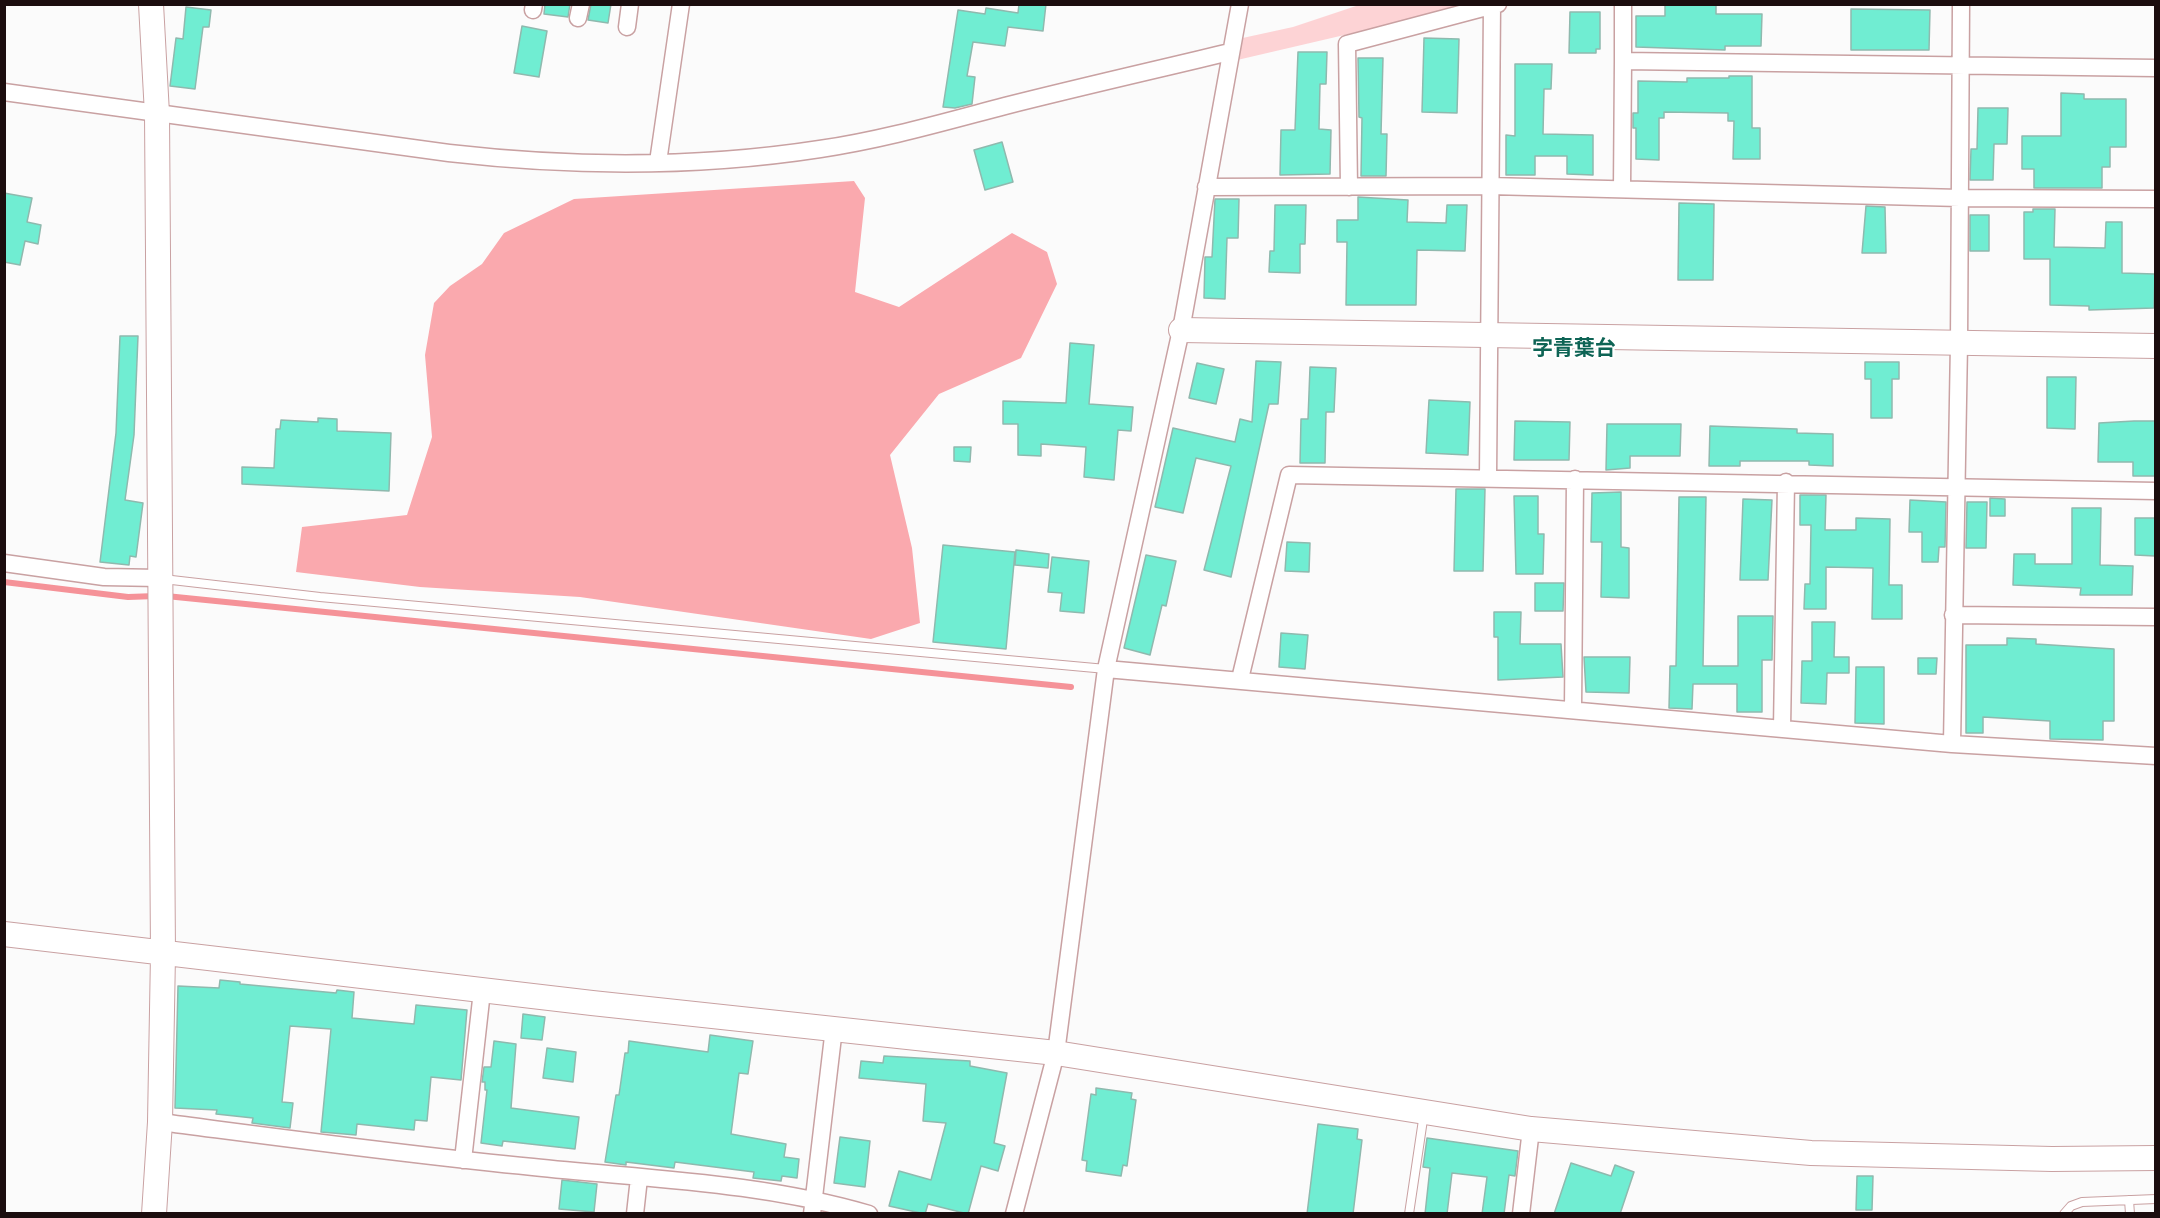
<!DOCTYPE html>
<meta charset="utf-8">
<style>
body{margin:0}
#map{position:relative;width:2160px;height:1218px;overflow:hidden;background:#fbfbfb;font-family:Inter,sans-serif}
canvas{display:block}
.frame{position:absolute;inset:0;border:6px solid #1b0d0e;pointer-events:none}
</style>
<div id="map">
<canvas width="2160" height="1218"></canvas>
<div class="frame"></div>
</div>
<script>
const g = document.querySelector('canvas').getContext('2d');
g.lineJoin = 'round';
function paint(path, color) { g.fillStyle = color; g.fill(path, 'evenodd'); }
function trace(path, color, width, dash) { g.strokeStyle = color; g.lineWidth = width; g.lineCap = dash ? 'butt' : 'round'; g.setLineDash(dash || []); g.stroke(path); }
function drawText(font, color, halo, rows, align = 'center') {
  g.font = font + ' Inter,"Noto Sans JP",sans-serif'; g.lineWidth = 4.5; g.setLineDash([]); g.textBaseline = 'middle'; g.strokeStyle = halo; g.fillStyle = color; for (const [text, x, y, turn = 0] of rows) {
    g.save(); g.translate(x, y); g.rotate((+turn || 0) * Math.PI / 180); g.textAlign = isNaN(turn) ? turn : align; if (halo) g.strokeText(text, 0, 0); g.fillText(text, 0, 0); g.restore();
  }
}
paint(new Path2D(`
 M1359 5H1473L1233 61 1238 39 1293 27Z`), '#fdd3d5');
paint(new Path2D(`
 M854 181 865 198 855 292 899 307 1012 233 1047 252 1057 284 1021 358 939 394 890 455 912 548 920 623 871 639 580 597 420 587 296 572 302 527 407 515 432 437 425 355 434 303 450 286 482 264 504 233 574 199Z`), '#faa9ae');
trace(new Path2D(`
 M4 582 128 597 156 596
 M166 596 1071 687`), '#f59298', 6);
const building = new Path2D(`
 M545 4H570L568 17 544 14Z
 M591 4H611L608 23 588 20Z
 M1019 4H1046L1043 31 1008 27 1005 46 973 42 967 76 975 77 972 104 955 108 943 107 958 10 985 14 986 8 1018 13Z
 M1665 4H1716V14H1762L1761 46H1725V50L1636 47V16H1665Z
 M186 7 211 10 209 27H203L195 89 170 86 176 38 183 39Z
 M1851 9 1930 10 1929 50H1851Z
 M1570 12H1600V49H1596V53H1569Z
 M522 26 547 31 539 77 514 73Z
 M1424 38 1459 39 1457 113 1422 112Z
 M1298 52H1327L1326 84H1320L1319 129 1331 130 1330 174 1280 175 1281 130H1295Z
 M1358 58H1383L1381 134H1387L1386 176H1361L1362 118 1359 117Z
 M1515 64H1552L1551 89H1544L1543 134 1593 135V175L1567 174V156H1535V175H1506V135L1515 136Z
 M1729 76H1752V128H1760V159H1733L1734 121H1728V113L1664 112V118H1659V160L1636 159V128H1633V113H1638V81L1687 82V78H1729Z
 M2061 93 2084 94V99H2126V147H2110V167H2102V188H2034V169H2022V136H2061Z
 M1978 108H2008L2007 144H1994L1993 180H1970L1971 149H1977Z
 M1002 142 1013 182 985 190 974 150Z
 M4 193 32 198 27 222 41 225 38 244 25 241 20 265 4 262Z
 M1358 197 1408 200 1407 222 1446 223 1447 205H1467L1465 251 1417 250 1416 305H1346L1347 242H1337V220H1358Z
 M1215 199H1239L1238 238H1227L1225 299 1204 298 1205 257H1212Z
 M1679 203 1714 204 1713 280H1678Z
 M1275 205H1306L1305 244H1300V273L1269 272 1270 251H1274Z
 M1866 206 1885 207 1886 253H1862Z
 M2033 209H2055L2054 247 2105 248 2106 222H2122V273L2155 274 2154 308 2089 310V306L2050 305V259H2024V212H2033Z
 M1970 215H1989V251H1970Z
 M120 336H138L134 435 125 500 143 503 136 557 130 556 129 565 100 562 116 433Z
 M1070 343 1094 345 1089 404 1133 407 1131 431 1118 430 1114 480 1084 477 1086 447 1041 444V456L1018 455V424H1003V401L1066 403Z
 M1256 361 1281 362 1278 404H1269L1231 577 1204 570 1231 466 1196 458 1183 513 1155 507 1173 428 1235 442 1240 419 1252 422Z
 M1865 362H1899V379H1892V418H1871V379H1865Z
 M1197 363 1224 369 1216 404 1189 398Z
 M1310 367 1336 368 1334 412H1326L1325 463H1300L1301 419H1308Z
 M2047 377H2076L2075 429 2047 428Z
 M1429 400 1470 402 1468 455 1426 453Z
 M318 418 337 419V431L391 433 389 491 242 484V467L274 468 276 429H280L281 420 318 422Z
 M1515 421 1570 422 1569 460H1514Z
 M2134 421H2156V476H2133V462H2098L2099 423Z
 M1607 424H1681L1680 456H1630V468L1606 470Z
 M1710 426 1797 429V433L1833 434V466L1809 465V461H1740V466H1709Z
 M954 447H971L970 462 954 461Z
 M1456 489H1485L1483 571H1454Z
 M1621 492V547L1629 548V598L1601 597 1602 542H1591L1592 493Z
 M1800 495H1826L1825 530H1856V518L1890 519 1889 585H1902V619H1872L1873 568 1826 567V609H1804L1805 584H1810L1811 525H1800Z
 M1514 496H1538V534H1544L1543 574H1516Z
 M1679 497H1706L1703 666H1738V616H1773L1772 660H1762V712H1737V684H1693L1692 709 1669 708 1670 666H1676Z
 M1990 498 2005 499V516H1990Z
 M1743 499 1772 500 1768 580H1740Z
 M1910 500 1946 502 1945 547H1939L1938 562H1922V532H1909Z
 M1967 502H1987L1986 548H1966Z
 M2072 508H2101L2100 565 2133 566 2132 595H2080L2081 588 2013 585 2014 554H2035V564H2072Z
 M2135 518H2156L2155 556 2135 555Z
 M1287 542 1310 543 1309 572 1285 571Z
 M943 545 1015 552 1006 649 933 642Z
 M1016 550 1049 554 1048 568 1015 565Z
 M1146 555 1176 561 1166 606 1162 605 1150 655 1124 648Z
 M1052 557 1089 561 1084 613 1060 611 1062 593 1048 592Z
 M1535 583H1564L1563 611H1535Z
 M1494 612H1521L1520 644H1561L1563 677 1498 680V637H1494Z
 M1812 622H1835L1834 657H1849V673H1827L1826 704 1801 703 1802 661H1812Z
 M1281 633 1308 635 1305 669 1279 667Z
 M2007 638 2036 639V644L2114 649V721H2103V740L2050 739V721L1983 717V733H1966V645H2007Z
 M1584 657H1630L1629 693 1586 692Z
 M1918 658H1937L1936 674H1918Z
 M1856 667H1884V724L1855 723Z
 M220 980 240 982V984L336 993 337 990 354 992 352 1018 414 1024 416 1005 467 1010 461 1080 431 1077 427 1121 415 1120 414 1130 357 1124 356 1135 321 1132 331 1029 290 1026 282 1102 293 1103 290 1128 252 1123 253 1118 216 1114 217 1110 175 1108 178 986 219 988Z
 M523 1014 545 1017 542 1040 521 1038Z
 M710 1035 753 1041 748 1074 739 1073 731 1134 786 1144 784 1157 799 1159 797 1178 782 1176 781 1181 753 1178 754 1172 675 1162 674 1168 626 1162V1165L605 1162 616 1095H619L625 1053H628L629 1041 708 1052Z
 M494 1041 516 1044 511 1108 579 1117 575 1149 503 1141 502 1146 481 1143 487 1090H485V1082H482L484 1067H491Z
 M547 1048 576 1052 573 1082 543 1078Z
 M884 1056 970 1061V1066L1007 1073 994 1143 1005 1146 998 1171 981 1166 968 1214 928 1204 925 1214 889 1206 899 1171 931 1180 946 1123 923 1121 926 1084 859 1078 861 1061 883 1063Z
 M1096 1088 1132 1093 1131 1099 1136 1100 1127 1166 1123 1165 1121 1176 1086 1171 1087 1161 1082 1160 1091 1094 1096 1095Z
 M1318 1124 1358 1129 1357 1139 1362 1140 1353 1214H1307Z
 M840 1137 870 1141 865 1187 834 1183Z
 M1427 1138 1518 1151 1515 1176 1509 1175 1504 1214H1482L1487 1177 1452 1173 1447 1214H1425L1430 1168 1423 1167Z
 M1571 1163 1611 1176 1615 1165 1634 1172 1620 1214H1554Z
 M1857 1176H1873L1872 1210H1856Z
 M562 1180 597 1184 594 1212 559 1209Z`);
paint(building, '#70edd2');
trace(building, '#8fb9ae', 1.5);
const lane = new Path2D(`
 M163 579 320 597 1106 669
 M2129 1200 2130 1214
 M1409 1214 1424 1113
 M2064 1214 2071 1206 2082 1202 2156 1199`);
const street = new Path2D(`
 M533 10 534 4
 M578 18 581 4
 M627 27 630 4
 M1623 61V4
 M4 92 449 153C571 167 697 168 820 149 882 140 944 122 1005 106 1080 87 1155 70 1230 52
 M658 162 681 4
 M1206 187 1490 186 1960 198 2156 199
 M1349 187 1347 44 1498 4
 M1622 189 1623 61 2156 68
 M1488 477 1492 6
 M4 563 104 577 159 578
 M1953 615 2156 617
 M1106 669 1952 744 2156 756
 M1240 679 1289 475 2156 491
 M1573 709 1575 479
 M1782 729 1786 482
 M1952 744 1959 343 1961 4
 M160 1122C284 1138 409 1155 533 1167 646 1179 760 1182 869 1214
 M463 1160 482 991
 M635 1214 639 1178
 M812 1214 834 1028
 M1014 1214 1056 1053 1106 669 1181 330 1240 4
 M1521 1214 1531 1129`);
const secondary = new Path2D(`
 M151 4 157 114 163 954 160 1122 154 1214
 M1181 330 2156 346
 M4 934 592 1003 1056 1053 1531 1129 1811 1153 2052 1159 2156 1158`);
trace(lane, '#c9a1a2', 10);
trace(street, '#c9a1a2', 19);
trace(secondary, '#c9a1a2', 26);
trace(lane, '#fff', 8);
trace(street, '#fff', 16);
trace(secondary, '#fff', 24);
drawText('bold 21px', '#0e6455', '#fff', [
 ["字青葉台",1574,349]
]);
</script>
